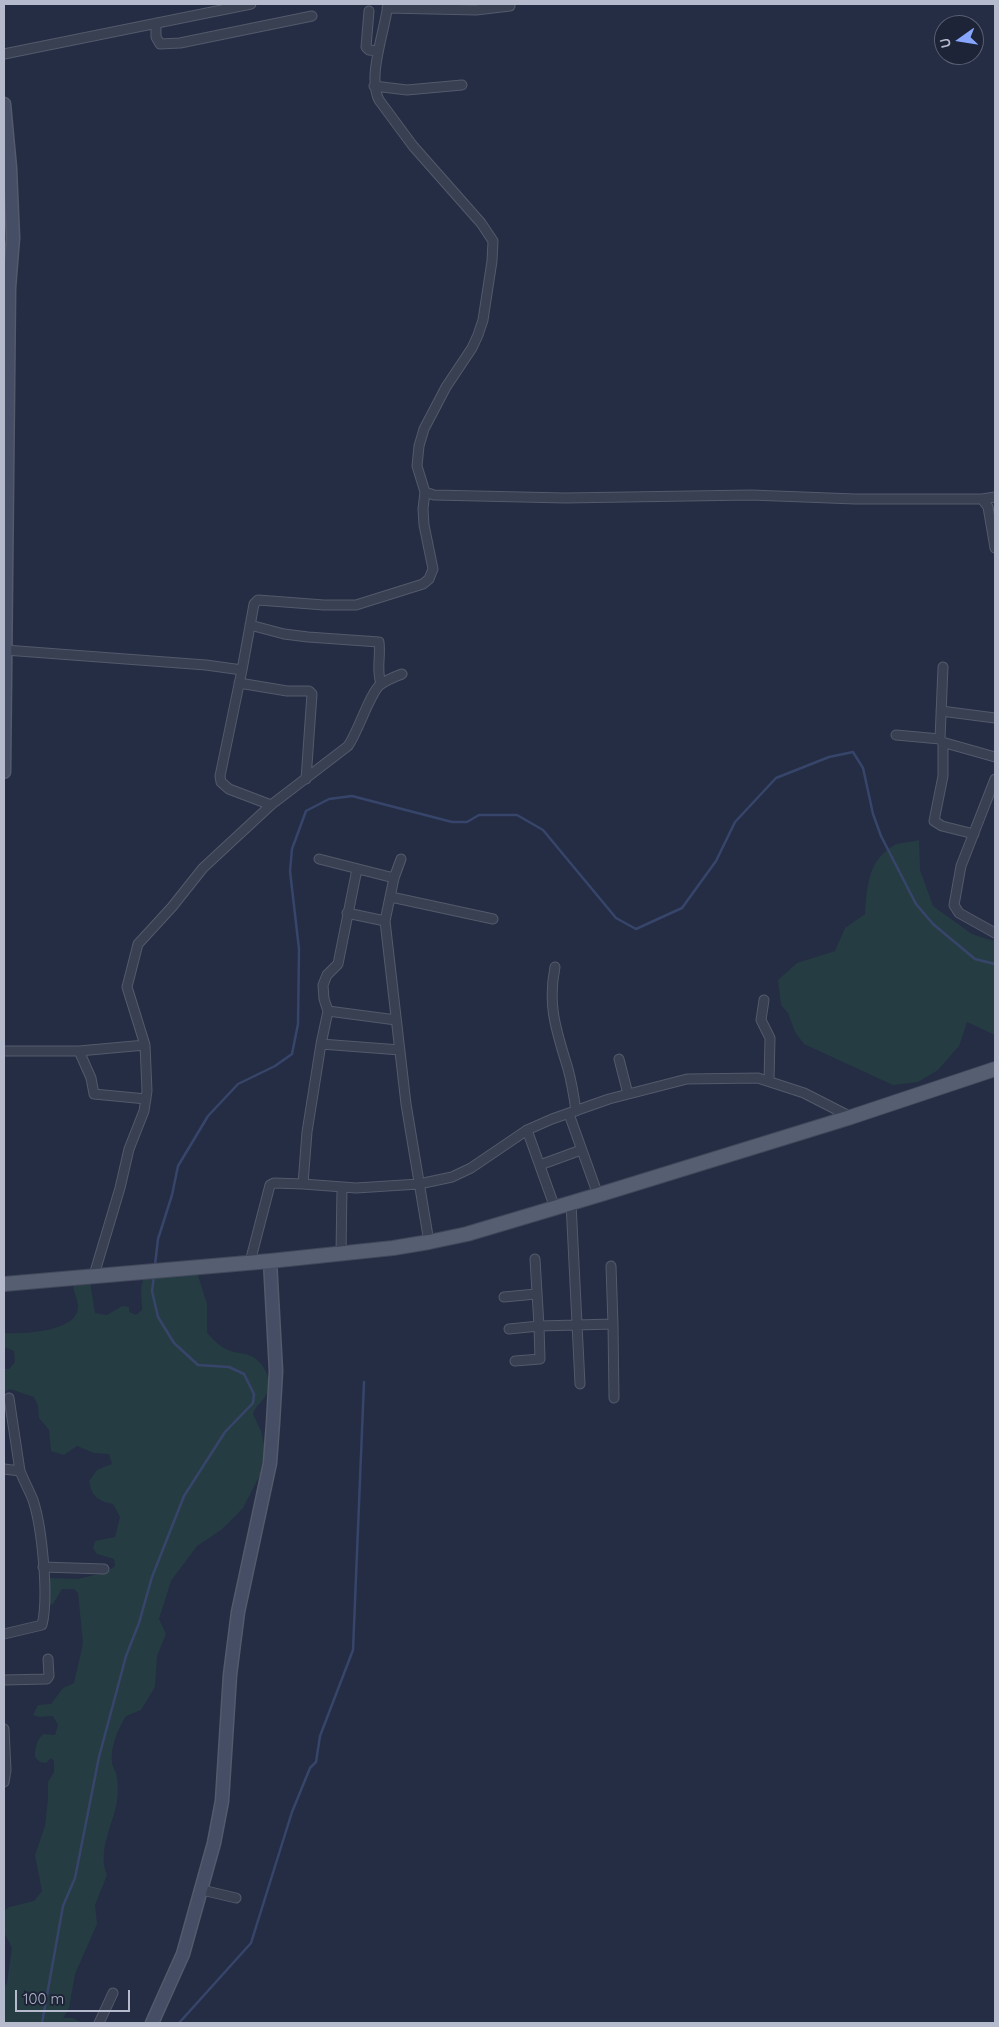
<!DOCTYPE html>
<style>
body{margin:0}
#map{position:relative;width:999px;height:2027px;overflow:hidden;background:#242d43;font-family:Quicksand,sans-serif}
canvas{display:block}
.frame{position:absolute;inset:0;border:5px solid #b5bbcc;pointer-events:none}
.north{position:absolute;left:934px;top:15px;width:50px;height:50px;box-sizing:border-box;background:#1d2437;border:1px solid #5a6073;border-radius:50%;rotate:257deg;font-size:14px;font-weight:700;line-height:20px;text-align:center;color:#b5bbcc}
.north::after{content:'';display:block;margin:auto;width:18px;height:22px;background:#87a6ff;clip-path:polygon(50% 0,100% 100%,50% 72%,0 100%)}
.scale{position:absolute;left:15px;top:1990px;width:115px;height:22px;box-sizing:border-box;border:2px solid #b5bbcc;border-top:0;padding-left:6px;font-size:15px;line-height:18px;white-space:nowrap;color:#b5bbcc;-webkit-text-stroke:4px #1d2437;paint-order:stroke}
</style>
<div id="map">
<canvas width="999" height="2027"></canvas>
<div class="frame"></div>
<div class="north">U</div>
<div class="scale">100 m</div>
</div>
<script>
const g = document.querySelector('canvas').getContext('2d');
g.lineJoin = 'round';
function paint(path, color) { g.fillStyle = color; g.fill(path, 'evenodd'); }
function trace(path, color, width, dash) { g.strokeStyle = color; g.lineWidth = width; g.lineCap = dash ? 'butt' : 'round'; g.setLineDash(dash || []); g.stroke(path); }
paint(new Path2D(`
 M919 840 920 870 933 906 972 934 993 941 995 936V1035L967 1022 959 1046 938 1070 918 1082 893 1085 804 1044 795 1032 788 1013 781 1005 778 980 797 963 835 951 845 928 865 914C867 886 868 859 895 845 902 842 912 842 919 840Z
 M195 1266 207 1304V1333C214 1340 219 1346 228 1350 235 1353 244 1353 251 1356 264 1362 274 1381 266 1395 262 1403 257 1403 253 1414L261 1431 265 1448 260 1475 243 1508 221 1530 197 1546 171 1581 159 1619 166 1634 157 1656 155 1687 141 1710 126 1716C118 1729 110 1747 112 1763 113 1768 117 1773 117 1778 118 1784 118 1794 117 1801 113 1825 97 1851 107 1875L95 1905 97 1924 75 1974 69 2008 63 2018H73L83 2023H4V1987L7 1983 12 1948 4 1932V1911L9 1907 34 1901 42 1891 35 1855 45 1826 48 1799V1782L54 1772V1761L51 1758 46 1763 40 1762 35 1757C35 1748 36 1741 43 1734L55 1735 58 1725 53 1716 39 1717 33 1715 38 1705 51 1704 63 1688 74 1683 83 1643 78 1593 74 1589H62L53 1604 49 1605 48 1578 78 1579 107 1572 115 1566 114 1559 97 1554 93 1548 95 1541 115 1537 120 1517 113 1504C98 1501 92 1497 89 1481L97 1470 112 1464 109 1454 94 1453 77 1446 64 1455 51 1451 49 1430 39 1418 38 1406 34 1397 10 1389 4 1392V1369H9L15 1362 14 1351 4 1347V1333C22 1334 78 1332 78 1307 78 1299 73 1292 73 1284L90 1282 95 1313 107 1315 122 1306 129 1307V1312L136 1315 142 1310 141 1289 145 1270Z`), '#263c43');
trace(new Path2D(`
 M155 1265 158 1239 172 1195 178 1166 208 1116 238 1084 275 1066 292 1054 298 1024 299 949 290 871 292 849 306 811 329 799 352 796 452 822H467L479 815H517L543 830 616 918 636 929 682 908 716 861 735 822 776 778 829 757 853 752 863 768 873 814 881 836 916 904 933 924 975 959 995 964
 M42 2023 63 1906 75 1878 99 1757 126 1656 139 1623 152 1577 184 1496 225 1432 253 1403 254 1394 244 1374 229 1367 198 1365 174 1343 158 1317 152 1291 154 1276
 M179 2023 251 1943 292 1812 310 1768 316 1762 320 1736 353 1650 364 1382`), '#37456b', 2.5);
const street = new Path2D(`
 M388 4C385 31 367 76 379 100L413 146 481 223 493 241 492 261 483 320 478 335 472 348 446 387 424 429 419 446 417 466 425 492 434 495 565 498 751 495 855 499H982L988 507 995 548
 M387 8 476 10 510 6
 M369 11 366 47 369 50 378 51
 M156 23V37L160 44 180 43 312 16
 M4 54 251 4
 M374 86 407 90 462 85
 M982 499 995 497
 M250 625 284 634 308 637 379 642C381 657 376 669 381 684
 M5 650 206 665 242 670 254 604 258 600 324 605H356L423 584 429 579 433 569 424 525 423 509 425 492
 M242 670 220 776 221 782 229 789 271 805
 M239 683 287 691H309L312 694 306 779
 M941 711 995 718
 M896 735 940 739 942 742 995 757
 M940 739 943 667
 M943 742V776L934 821 942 826 974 834
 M995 779 961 866 954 905 959 913 995 933
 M319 859 394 878
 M401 859 394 878 385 921 406 1104 429 1242
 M391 897 493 919
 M347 913 385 921
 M555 967C547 1007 557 1032 568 1069 572 1083 574 1097 576 1111
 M764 1000 761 1020 770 1038 769 1081
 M328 1011 396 1020
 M321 1044 328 1011 324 999 323 985 327 975 338 964 357 869
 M400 1050 321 1044 307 1132 303 1184 356 1188 419 1184 452 1177 471 1168 527 1130 552 1119 609 1099 687 1079 758 1078 804 1093 851 1117
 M4 1051H79L91 1078 94 1094 146 1099
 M79 1051 145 1045
 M619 1059 628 1094
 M569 1114 598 1195
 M527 1130 555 1208
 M540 1165 581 1150
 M571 1203 580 1384
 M341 1254 342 1187
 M250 1262 270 1185 274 1183 303 1184
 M611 1266 613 1324
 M94 1275 120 1188 129 1149 144 1111 147 1091 145 1045 127 987 138 944 172 907 203 868 271 805 348 746C358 732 370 693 380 685 386 680 394 677 402 674
 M504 1297 536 1294
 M509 1329 539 1326 535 1259
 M515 1361 540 1359 539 1326 613 1324 614 1398
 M9 1398 20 1471
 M4 1469 20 1471C24 1481 29 1490 33 1500 42 1527 49 1597 42 1625L4 1634
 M43 1567 104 1569
 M4 1680 47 1679 49 1676 48 1659
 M4 1729 6 1770 4 1782
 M202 1890 236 1898
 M99 2023 113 1993`);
const secondary = new Path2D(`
 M4 104 10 168 13 238 9 288 4 772
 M152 2023 183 1954 214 1843 222 1801 230 1675 238 1612 270 1463 273 1423 276 1371 270 1261`);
const primary = new Path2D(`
 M4 1284 270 1261 393 1248 429 1242 467 1234 598 1195 851 1117 995 1069`);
trace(street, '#535a6c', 11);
trace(secondary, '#535a6c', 15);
trace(primary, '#42485b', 16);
trace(street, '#384052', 9);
trace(secondary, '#464e65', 12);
trace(primary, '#565e72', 14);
</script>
